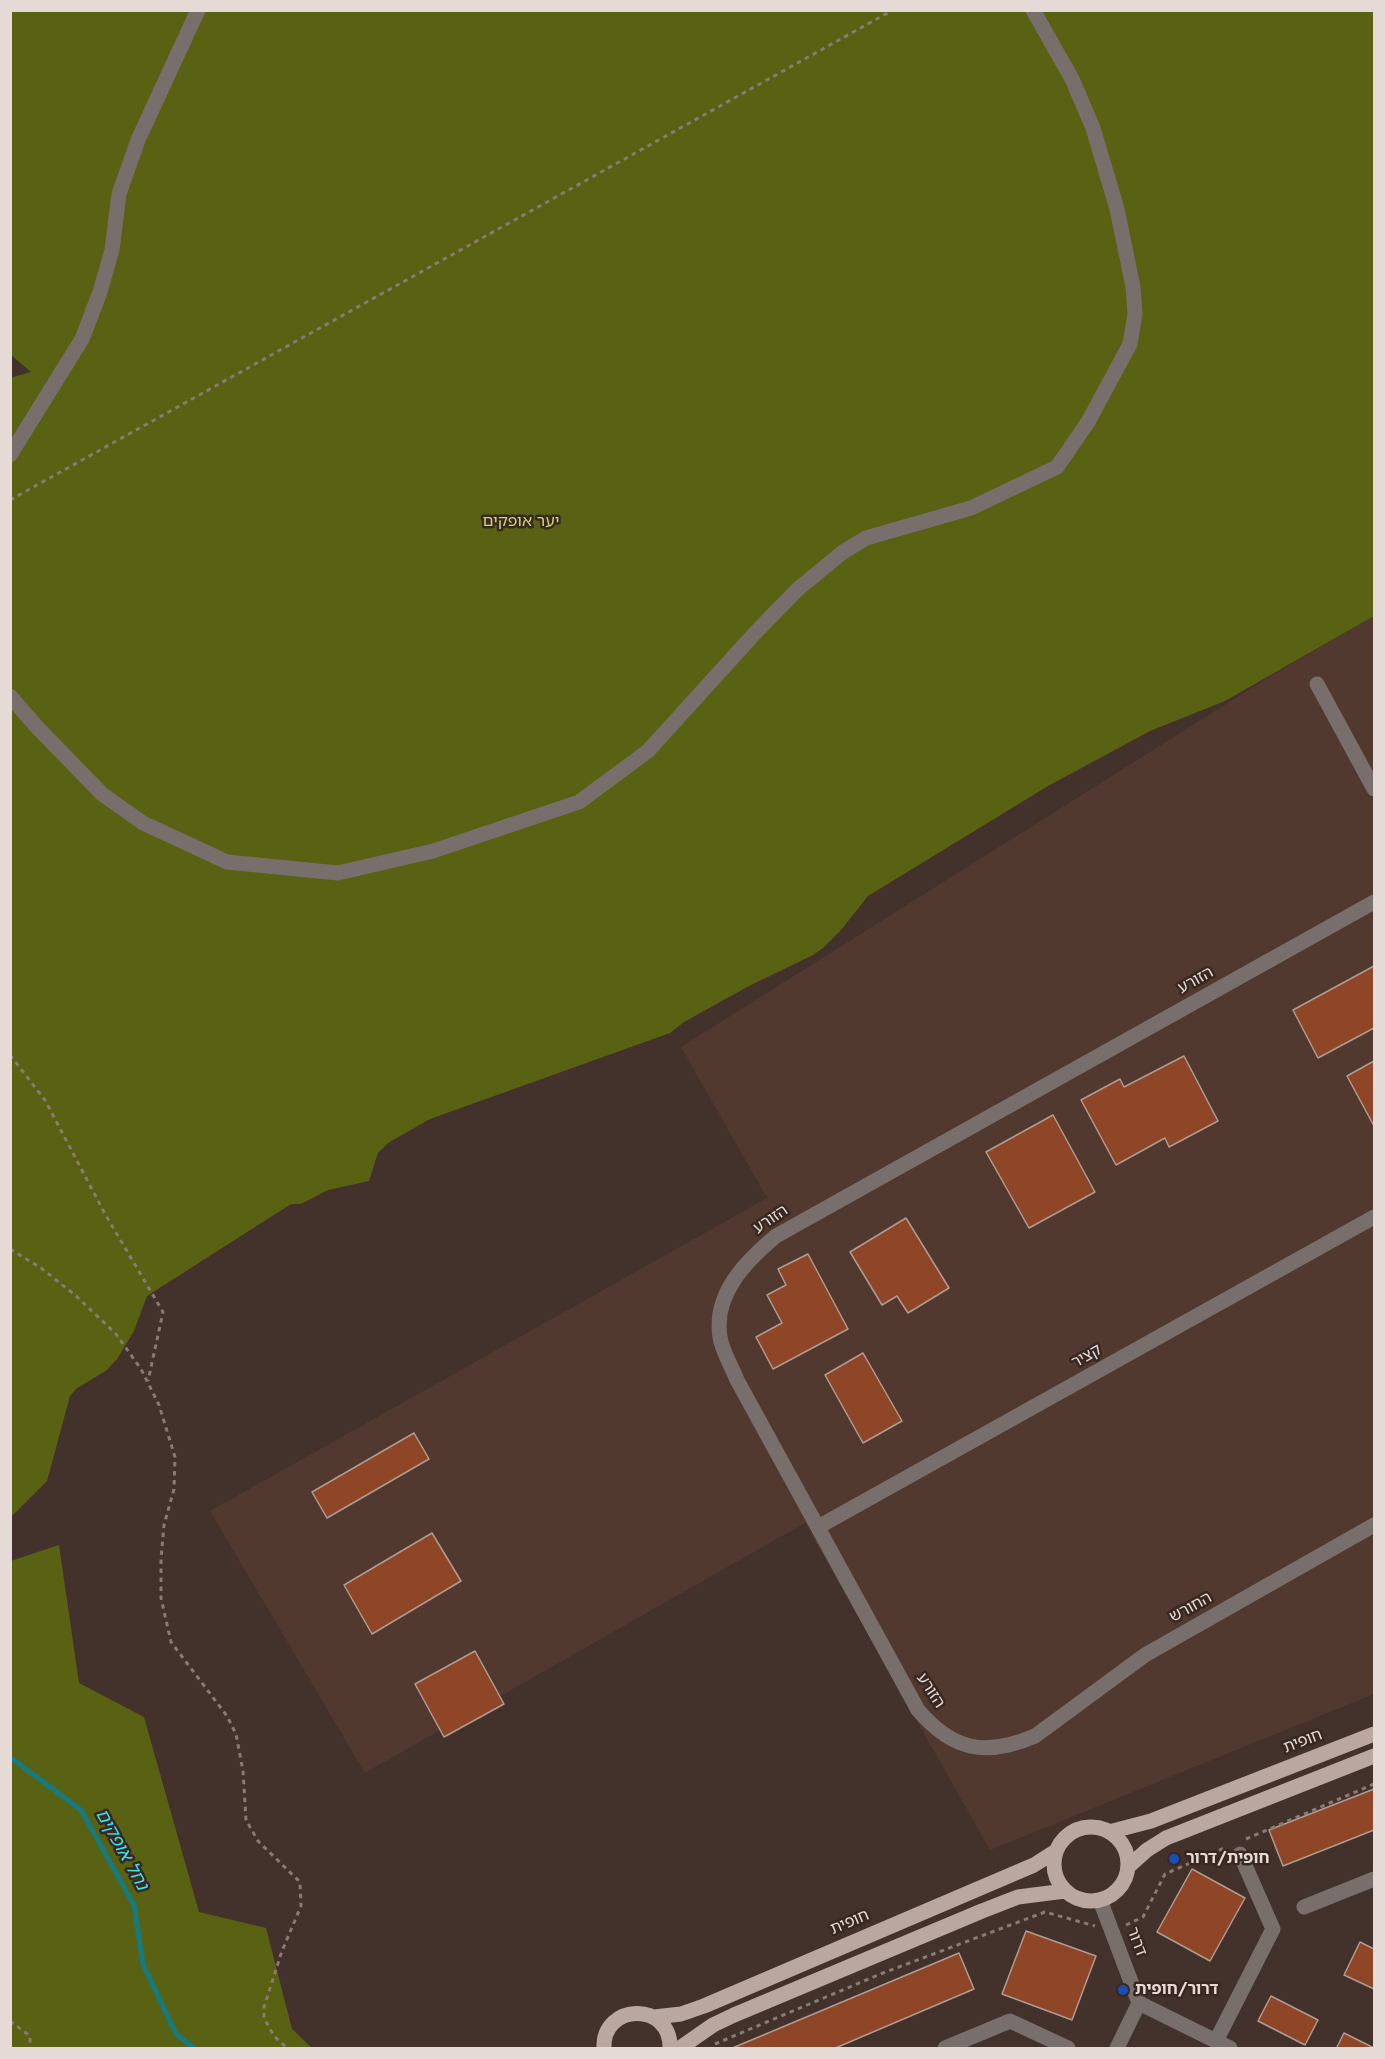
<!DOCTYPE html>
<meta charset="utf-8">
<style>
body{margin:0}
#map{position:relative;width:1385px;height:2059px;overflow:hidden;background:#43322b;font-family:Jost,sans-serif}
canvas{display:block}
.frame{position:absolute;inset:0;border:12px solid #e5dad6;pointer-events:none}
</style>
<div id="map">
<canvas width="1385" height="2059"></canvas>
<div class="frame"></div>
</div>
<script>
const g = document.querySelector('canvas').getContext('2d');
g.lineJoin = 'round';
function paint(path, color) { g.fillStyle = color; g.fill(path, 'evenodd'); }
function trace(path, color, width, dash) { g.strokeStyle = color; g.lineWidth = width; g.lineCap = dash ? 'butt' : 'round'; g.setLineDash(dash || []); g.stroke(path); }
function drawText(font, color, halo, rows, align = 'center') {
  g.font = font + ' Jost,"Noto Sans Hebrew",sans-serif'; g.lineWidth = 5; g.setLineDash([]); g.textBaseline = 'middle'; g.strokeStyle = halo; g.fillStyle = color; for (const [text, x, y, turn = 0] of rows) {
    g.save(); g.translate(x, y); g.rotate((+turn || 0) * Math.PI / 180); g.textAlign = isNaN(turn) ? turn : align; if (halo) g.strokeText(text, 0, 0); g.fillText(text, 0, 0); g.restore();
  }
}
paint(new Path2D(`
 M1374 616V1694L990 1850 805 1523 365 1773 210 1511 767 1198 681 1047 1274 674Z`), '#513930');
paint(new Path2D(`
 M11 11H1374V616L1225 701 1150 731 1048 786 868 896 841 930 823 948 813 955 749 986 684 1022 670 1033 430 1119 388 1143 378 1153 369 1181 328 1190 301 1204H291L147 1296 134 1331 117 1359 107 1370 76 1389 70 1396 47 1481 11 1517 10 378 31 372 11 355Z
 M59 1545 79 1683 144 1717 199 1912 266 1928 292 2029 312 2048H11V1561Z`), '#596213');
trace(new Path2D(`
 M10 1757 81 1810 134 1905 143 1964 176 2034 194 2048`), '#147b81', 5);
const building = new Path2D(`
 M1374 966V1028L1318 1058 1293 1010Z
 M1184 1056 1218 1121 1169 1147 1165 1138 1116 1165 1081 1100 1120 1079 1124 1087Z
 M1374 1061V1126L1347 1076Z
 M1053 1115 1095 1192 1029 1228 986 1152Z
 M906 1218 949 1288 908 1313 897 1296 882 1305 850 1252Z
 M808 1254 848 1329 773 1369 756 1337 782 1323 767 1295 786 1285 778 1269Z
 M863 1353 902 1421 863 1443 825 1375Z
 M414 1433 429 1459 327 1518 312 1492Z
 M432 1533 461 1581 372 1634 344 1585Z
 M475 1651 504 1704 444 1737 415 1684Z
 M1374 1789V1830L1283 1866 1269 1830Z
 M1192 1869 1245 1898 1210 1961 1157 1932Z
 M1026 1931 1096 1956 1072 2020 1002 1994Z
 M1360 1942 1374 1949V1989L1344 1975Z
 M959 1953 974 1989 833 2049H730Z
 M1271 1996 1318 2020 1305 2045 1258 2021Z
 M1344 2033 1374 2048V2049H1336Z`);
paint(building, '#8e4627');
trace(building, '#b09b93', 1.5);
trace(new Path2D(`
 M10 500 893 10
 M10 1055 45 1100 105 1214 163 1312 148 1381
 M10 1249 41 1268 75 1295 116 1334 141 1369 159 1405 175 1457 174 1489 164 1525 161 1559V1598L171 1642 227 1716 236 1734 243 1771 246 1820 258 1841 300 1882 301 1906 282 1951 264 2007V2018L274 2036 287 2048
 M1246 1839 1374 1784
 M1126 1925 1143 1917 1165 1874 1227 1847
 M10 2021 30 2036V2048
 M715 2044 883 1973 1045 1912 1095 1926`), '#887a74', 3, [4.5, 4.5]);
trace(new Path2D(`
 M10 455 82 339 100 292 112 250 119 194 138 140 198 10
 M1317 684 1374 789
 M10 696 35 725 102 794 143 823 227 862 338 873 433 851 579 802 648 751 755 633 798 589 843 552 866 538 971 508 1057 467 1088 422 1130 344 1135 314 1133 287 1117 209 1093 128 1072 79 1033 10
 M1374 902 776 1236C746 1261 713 1294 720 1337 722 1351 732 1367 737 1380L918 1710C953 1751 986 1757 1035 1736L1145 1655 1374 1525
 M818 1527 1374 1217
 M1100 1900 1139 2003 1230 2048
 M1304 1907 1374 1879
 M1216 2041 1273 1929 1240 1854
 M945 2048 1010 2021 1068 2048
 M1117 2048 1139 2003`), '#786f6c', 15);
trace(new Path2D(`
 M1054 1864a37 37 0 1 1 74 0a37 37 0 1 1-74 0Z
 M1109 1832 1151 1821 1374 1734
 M1128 1867 1147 1850 1166 1838 1374 1756
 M654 2017 681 2014 704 2006 1034 1865 1056 1851
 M604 2048C602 2003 671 2001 670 2048
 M680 2048 713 2025 734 2015 982 1911 1018 1897 1065 1891`), '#b9a7a0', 15);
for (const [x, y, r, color] of [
 [1174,1859,6,"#1a4fb4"],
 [1123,1990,6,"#1a4fb4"]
]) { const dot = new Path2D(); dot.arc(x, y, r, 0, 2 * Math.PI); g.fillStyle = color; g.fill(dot); trace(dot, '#392821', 2); }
drawText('16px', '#cbdb6c', '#392821', [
 ["יער אופקים",521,522]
]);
drawText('16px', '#e5dad6', '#392821', [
 ["הזורע",1196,981,-29],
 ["הזורע",771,1220,-34],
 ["קציר",1087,1357,-29],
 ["החורש",1191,1608,-29],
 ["הזורע",930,1691,57],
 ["חופית",1303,1742,-21],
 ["חופית",850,1923,-23],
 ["דרור",1136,1942,69]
]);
drawText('bold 16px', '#e5dad6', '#392821', [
 ["חופית/דרור",1186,1859],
 ["דרור/חופית",1135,1990]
], 'left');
drawText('italic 18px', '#32eaf5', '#392821', [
 ["נחל אופקים",121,1850,61]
]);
</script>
